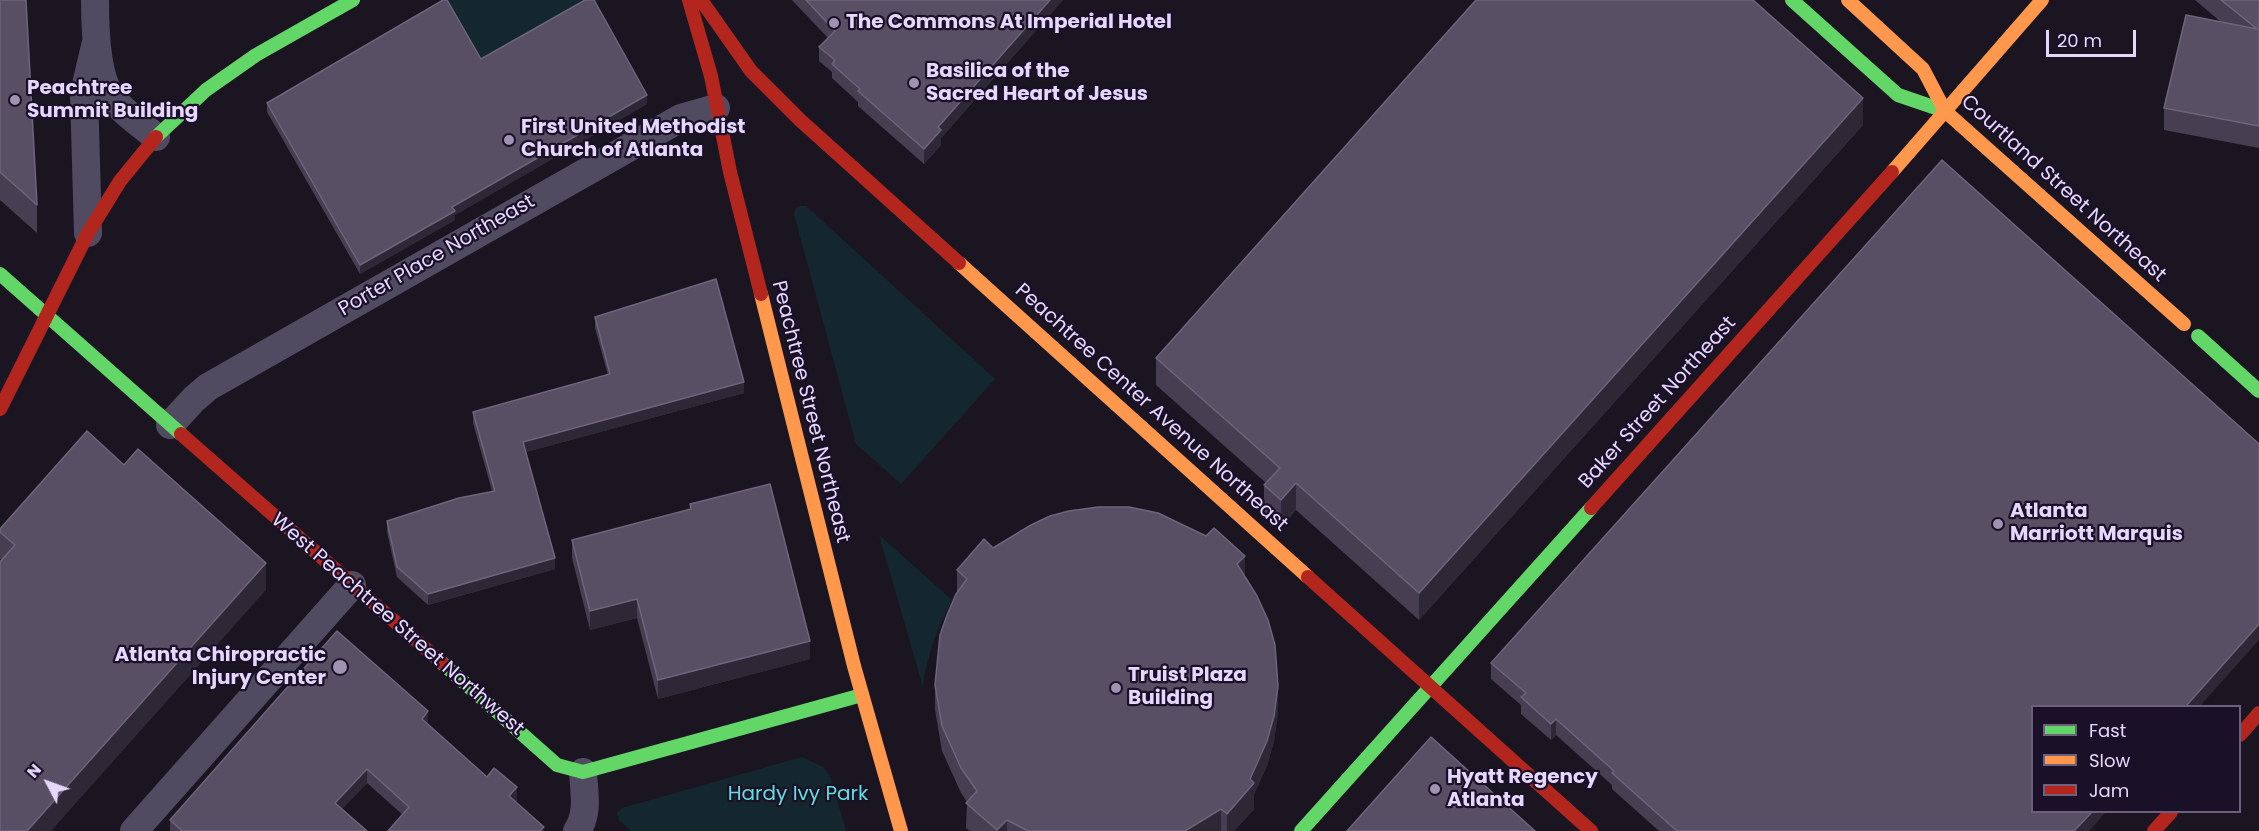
<!DOCTYPE html>
<style>
body{margin:0}
#map{position:relative;width:2259px;height:831px;overflow:hidden;background:#1b1522;font-family:Poppins,sans-serif}
canvas{display:block}
.legend{position:absolute;left:2031px;top:705px;width:210px;height:108px;box-sizing:border-box;background:#1a1027;border:2px solid #6c607d;margin:0;padding:8px 10px;list-style:none;font-size:18px;color:#e6d7fe}
.legend li{display:flex;align-items:center;gap:12px;height:30px}
.legend b{width:30px;border:2px solid #6c607d}
.north{position:absolute;left:18px;top:753px;width:60px;height:60px;-webkit-text-stroke:4px #1a1027;paint-order:stroke;rotate:311deg;font-size:16px;font-weight:700;line-height:24px;text-align:center;color:#e6d7fe}
.north::after{content:'';display:block;margin:auto;width:21px;height:27px;background:#e6d7fe;clip-path:polygon(50% 0,100% 100%,50% 72%,0 100%)}
.scale{position:absolute;left:2046px;top:30px;width:90px;height:27px;box-sizing:border-box;border:3px solid #e6d7fe;border-top:0;padding-left:8px;font-size:18px;line-height:21px;white-space:nowrap;color:#e6d7fe;-webkit-text-stroke:4px #1a1027;paint-order:stroke}
</style>
<div id="map">
<canvas width="2259" height="831"></canvas>
<ul class="legend">
<li><b style="height:8px;background:#63d668"></b>Fast</li>
<li><b style="height:8px;background:#ff974d"></b>Slow</li>
<li><b style="height:8px;background:#b3261e"></b>Jam</li>
</ul>
<div class="north">N</div>
<div class="scale">20 m</div>
</div>
<script>
const g = document.querySelector('canvas').getContext('2d');
g.lineJoin = 'round';
function paint(path, color) { g.fillStyle = color; g.fill(path, 'evenodd'); }
function trace(path, color, width, dash) { g.strokeStyle = color; g.lineWidth = width; g.lineCap = dash ? 'butt' : 'round'; g.setLineDash(dash || []); g.stroke(path); }
function drawText(font, color, halo, rows, align = 'center') {
  g.font = font + ' Poppins,sans-serif'; g.lineWidth = 4.5; g.setLineDash([]); g.textBaseline = 'middle'; g.strokeStyle = halo; g.fillStyle = color; for (const [text, x, y, turn = 0] of rows) {
    g.save(); g.translate(x, y); g.rotate((+turn || 0) * Math.PI / 180); g.textAlign = isNaN(turn) ? turn : align; if (halo) g.strokeText(text, 0, 0); g.fillText(text, 0, 0); g.restore();
  }
}
paint(new Path2D(`
 M443 0H601L481 68Z
 M800 206H806L995 379 901 484 856 444 794 214 795 209Z
 M879 535 952 600C937 629 927 655 923 687Z
 M802 757 823 767 830 776 846 831H631L619 820 617 813 622 808Z`), '#14272f');
trace(new Path2D(`
 M95 0C95 26 96 75 111 96 122 112 141 124 156 137
 M88 233 84 93 96 42
 M170 425 194 399 208 387 681 118 716 108
 M134 831 352 585
 M577 831C589 813 584 792 583 772`), '#514b62', 28);
trace(new Path2D(`
 M1792 0 1898 95 1945 111
 M156 137 206 90 256 55 353 0
 M0 274 181 434
 M2198 336 2259 391
 M442 663 557 765 583 772 862 695
 M1301 831 1591 508`), '#63d668', 14);
trace(new Path2D(`
 M1848 0 1923 69 1945 111 2184 324
 M1892 172 2042 0
 M959 263 1308 577
 M761 294 854 666 901 831`), '#ff974d', 14);
trace(new Path2D(`
 M689 0 711 76 730 172 761 294
 M701 0 751 71 800 120 959 263
 M0 409 88 233 120 181 156 137
 M181 434 442 663
 M1591 508 1892 172
 M1308 577 1591 831
 M2240 735 2259 713
 M2154 831 2171 812`), '#b3261e', 14);
paint(new Path2D(`
 M0 0 37 205V233L0 200Z
 M792 0H1063L941 138V145L924 164 858 106V102L832 78V72L819 61V47L828 38Z
 M2195 0H2259V148L2164 130V108L2221 22Z
 M481 59 647 104 455 215V220L360 274 267 112V103Z
 M1863 125 1419 620 1296 510 1281 527 1264 512V485L1266 483 1156 385V358Z
 M595 317 744 393 526 452 555 569 428 605 397 577 387 532V521L492 491 473 423V412L608 375 595 328Z
 M690 504 810 659 658 699 637 618 590 630 572 558V540L690 510Z
 M0 529 266 590 2 560 0 559Z
 M993 548 1245 576 1278 712 1274 741 1267 766 1254 794V809L1234 831H970L966 828 967 802 961 793 942 751 935 710V685L957 594V570Z
 M1491 663 2089 831H1659L1612 789V785L1556 735 1551 740 1521 714V705L1491 679Z
 M428 725 487 777 517 801 516 802 544 831 403 815 367 783 342 809 367 831H170V820Z`), '#473e51');
paint(new Path2D(`
 M1050 0H1063L941 138V145L924 164V149L938 127Z
 M647 95V104L455 215V220L360 274V265L452 207Z
 M1863 98V125L1419 620V593Z
 M744 382V393L523 453V442Z
 M1296 483V510L1281 527V500Z
 M1245 556V581L1237 564Z
 M555 558V569L428 605V594Z
 M266 563V590L51 831H27Z
 M637 599V618L590 630V611Z
 M2259 624V640L2200 706H2186Z
 M810 641V659L658 699V680Z
 M1278 686V712L1274 741 1267 766 1254 794V809L1234 831H1227V814L1250 779Z
 M428 711V725L422 719Z
 M1556 719V735L1551 740V724Z
 M367 769V783L335 817V803Z
 M517 787V801L509 810V796Z
 M1221 809V831H1185Z
 M2092 812H2106L2089 831H2074Z
 M1007 820V831H997V830Z`), '#2e2736');
const building = new Path2D(`
 M0 0H26L37 205 0 172Z
 M443 0H447L481 59 585 0H594L647 95 452 207 455 211 360 265 267 103Z
 M806 0H1050L938 127 941 130 924 149 858 91 860 89 832 64 835 60 819 47 835 31Z
 M1476 0H1753L1863 98 1419 593 1296 483 1281 500 1264 485 1280 468 1156 358Z
 M2221 0H2259V126L2164 108 2186 15 2257 29Z
 M1942 160 2259 444V624L2186 706H2032V812H2092L2074 831H1677L1612 773 1614 771 1556 719 1551 724 1521 697 1526 693 1491 663Z
 M716 279 744 382 523 442 555 558 428 594 397 567 387 521 459 498 495 491 473 412 610 374 595 317Z
 M87 431 124 465 138 449 266 563 27 831H0V562L15 545 0 532V529Z
 M770 484 810 641 658 680 637 599 590 611 572 540 691 509 690 504Z
 M1098 507H1129L1158 513 1206 536 1214 528 1245 556 1237 564 1257 596 1268 620 1275 645 1278 686 1274 716 1267 741 1250 779 1254 783 1227 814 1221 809 1185 831H1028L1007 820 997 830 966 803 977 791 961 768 942 726 935 685 940 635 947 615 956 594 967 579 957 570 984 539 993 548 1031 525 1050 516 1069 511Z
 M337 631 428 711 422 719 487 777 494 768 517 787 509 796 544 827 540 831H388L409 807 367 769 335 803 367 831H182L170 820Z
 M1431 737 1535 831H1347Z`);
paint(building, '#584f64');
trace(building, '#6e647c', 1.5);
for (const [x, y, r, color] of [
 [834,23,6,"#9f93b1"],
 [914,83,6,"#9f93b1"],
 [15,100,6,"#9f93b1"],
 [509,140,6,"#9f93b1"],
 [1998,524,6,"#9f93b1"],
 [340,667,8,"#9f93b1"],
 [1116,688,6,"#9f93b1"],
 [1435,789,6,"#9f93b1"]
]) { const dot = new Path2D(); dot.arc(x, y, r, 0, 2 * Math.PI); g.fillStyle = color; g.fill(dot); trace(dot, '#1a1027', 2); }
drawText('bold 20px', '#e6d7fe', '#1a1027', [
 ["The Commons At Imperial Hotel",846,23],
 ["Basilica of the",926,72],
 ["Sacred Heart of Jesus",926,95],
 ["Peachtree",27,89],
 ["Summit Building",27,112],
 ["First United Methodist",521,128],
 ["Church of Atlanta",521,151],
 ["Atlanta",2010,512],
 ["Marriott Marquis",2010,535],
 ["Atlanta Chiropractic",326,656,"right"],
 ["Injury Center",326,679,"right"],
 ["Truist Plaza",1128,676],
 ["Building",1128,699],
 ["Hyatt Regency",1447,778],
 ["Atlanta",1447,801]
], 'left');
drawText('20px', '#e6d7fe', '#1a1027', [
 ["Courtland Street Northeast",2063,189,42],
 ["Porter Place Northeast",437,256,-30],
 ["Baker Street Northeast",1658,403,-48],
 ["Peachtree Center Avenue Northeast",1151,408,42],
 ["Peachtree Street Northeast",810,412,76],
 ["West Peachtree Street Northwest",397,625,41]
]);
drawText('20px', '#63dcde', '#1a1027', [
 ["Hardy Ivy Park",798,795]
]);
</script>
